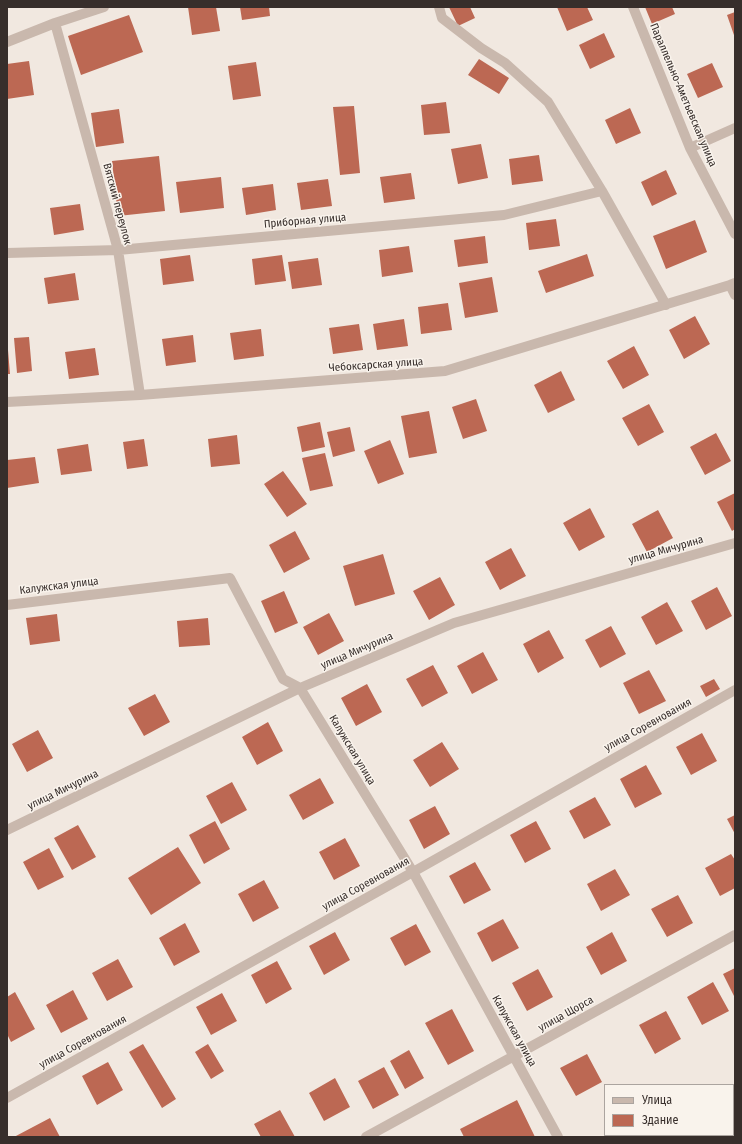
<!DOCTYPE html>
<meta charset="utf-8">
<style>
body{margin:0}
#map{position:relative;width:742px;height:1144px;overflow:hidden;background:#f1e8e0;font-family:"Fira Sans Condensed",sans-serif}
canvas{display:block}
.frame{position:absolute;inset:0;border:8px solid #372e2b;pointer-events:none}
.legend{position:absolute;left:604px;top:1084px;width:130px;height:52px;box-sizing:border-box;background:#f9f3ec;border:1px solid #aba49f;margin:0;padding:5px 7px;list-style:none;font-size:12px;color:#372e2b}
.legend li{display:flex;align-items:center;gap:8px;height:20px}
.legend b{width:20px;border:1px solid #aba49f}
</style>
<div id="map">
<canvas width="742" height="1144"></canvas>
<div class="frame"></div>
<ul class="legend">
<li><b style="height:5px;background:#c9b8ad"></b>Улица</li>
<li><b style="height:11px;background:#bc6853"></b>Здание</li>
</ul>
</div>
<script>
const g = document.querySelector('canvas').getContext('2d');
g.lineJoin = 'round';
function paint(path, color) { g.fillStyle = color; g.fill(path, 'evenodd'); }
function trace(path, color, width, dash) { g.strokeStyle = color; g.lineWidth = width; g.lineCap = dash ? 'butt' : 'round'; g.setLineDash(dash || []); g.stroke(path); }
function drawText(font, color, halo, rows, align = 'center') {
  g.font = font + ' "Fira Sans Condensed",sans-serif'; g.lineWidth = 3; g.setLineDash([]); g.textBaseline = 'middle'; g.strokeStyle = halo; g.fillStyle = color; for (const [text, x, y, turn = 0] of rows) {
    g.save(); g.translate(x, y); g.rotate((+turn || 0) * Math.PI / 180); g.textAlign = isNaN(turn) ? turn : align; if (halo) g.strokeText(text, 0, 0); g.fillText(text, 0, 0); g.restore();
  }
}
paint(new Path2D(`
 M188 7H216L220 31 192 35Z
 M240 7H269L270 16 242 20Z
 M449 7H470L475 18 458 26Z
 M557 7H587L593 20 567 31Z
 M645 7H672L675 14 652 24Z
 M735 12V38L727 15Z
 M129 15 143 52 81 75 68 36Z
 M604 33 615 57 590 69 579 45Z
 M479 59 509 78 499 94 468 75Z
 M29 61 34 95 7 99V64Z
 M256 62 261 96 233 100 228 66Z
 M712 63 723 87 698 98 687 74Z
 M446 102 450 133 424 135 421 105Z
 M354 106 360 173 340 175 333 107Z
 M630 108 641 133 616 144 605 120Z
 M119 109 124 143 96 147 91 113Z
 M481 144 488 178 458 184 451 149Z
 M539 155 543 181 512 185 509 159Z
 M159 156 165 211 118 216 112 161Z
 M666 170 677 194 652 206 641 182Z
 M411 173 415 199 384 203 380 177Z
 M221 177 224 208 180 213 176 182Z
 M328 179 332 206 301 210 297 183Z
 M273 184 276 210 246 215 242 188Z
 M80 204 84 230 54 235 50 208Z
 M556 219 560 246 529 250 526 223Z
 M695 220 707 252 666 269 653 236Z
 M485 236 488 263 458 267 454 240Z
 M409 246 413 272 382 277 379 250Z
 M587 254 594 276 546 293 538 271Z
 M190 255 194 281 163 285 160 259Z
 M282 255 286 281 255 285 252 259Z
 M318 258 322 285 292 289 288 262Z
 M75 273 79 300 48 304 44 278Z
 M492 277 498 312 465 318 459 283Z
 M448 303 452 330 421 334 418 307Z
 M695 316 710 344 684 359 669 330Z
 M404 319 408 346 377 350 373 324Z
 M359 324 363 350 333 354 329 328Z
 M261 329 264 356 234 360 230 333Z
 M193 335 196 362 166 366 162 339Z
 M29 337 32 371 17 373 14 338Z
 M634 346 649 375 623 389 607 361Z
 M95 348 99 375 69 379 65 352Z
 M7 350H8L10 374H7Z
 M561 371 575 400 548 413 534 385Z
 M476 399 487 431 463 439 452 407Z
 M649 404 664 432 638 446 622 418Z
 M429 411 437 453 409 458 401 416Z
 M320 422 325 447 302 452 297 427Z
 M350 427 355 451 333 457 327 432Z
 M716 433 731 461 705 475 690 447Z
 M237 435 240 464 211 467 208 439Z
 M144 439 148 466 127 469 123 442Z
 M390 440 404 474 378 484 364 451Z
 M88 444 92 471 61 475 57 449Z
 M325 453 333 486 310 491 302 458Z
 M35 457 39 483 7 488V460Z
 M283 471 307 504 287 517 264 484Z
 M735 493V529L732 531 717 502Z
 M590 508 605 537 579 551 563 523Z
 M658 510 673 538 647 552 632 524Z
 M295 531 310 559 284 573 269 545Z
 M511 548 526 576 500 590 485 562Z
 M383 554 395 594 355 606 343 566Z
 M440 577 455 605 429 620 413 591Z
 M717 587 732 616 706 630 691 601Z
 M284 591 298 623 275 633 261 601Z
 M667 602 683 631 656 645 641 617Z
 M329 613 344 641 318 655 303 627Z
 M57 614 60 641 30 645 26 618Z
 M208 618 210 645 179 647 177 621Z
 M611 626 626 654 600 668 585 640Z
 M549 630 564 658 538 673 523 644Z
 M483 652 498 680 472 694 457 666Z
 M433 665 448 693 422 707 406 679Z
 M649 670 666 701 639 714 623 683Z
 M714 679 720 689 706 697 700 686Z
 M367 684 382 712 356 726 341 698Z
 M155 694 170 722 144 736 128 708Z
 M268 722 283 751 257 765 242 737Z
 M38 730 53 758 27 772 12 744Z
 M702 733 717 761 691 775 676 747Z
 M442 742 459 769 430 787 413 760Z
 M646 765 662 794 635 808 620 779Z
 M320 778 334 803 303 820 289 795Z
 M232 782 247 810 221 824 206 796Z
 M595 797 611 825 584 839 569 811Z
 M435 806 450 834 424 849 409 820Z
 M735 815V834L727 819Z
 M215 821 230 849 204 864 189 835Z
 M536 821 551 849 525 863 510 835Z
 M78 825 96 857 72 870 54 838Z
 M345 838 360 866 334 880 319 852Z
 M178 847 201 883 151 915 128 878Z
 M49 848 64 877 38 890 23 862Z
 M731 854 735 860V888L720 896 705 868Z
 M475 862 491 890 464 904 449 876Z
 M615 869 630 895 601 911 587 884Z
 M264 880 279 908 253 922 238 894Z
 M678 895 693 923 667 937 651 909Z
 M503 919 519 948 492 962 477 933Z
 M185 923 200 952 174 966 159 938Z
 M416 924 431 952 405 966 390 938Z
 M335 932 350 960 324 975 309 946Z
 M612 932 627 961 601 975 586 947Z
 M118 959 133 987 107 1001 92 973Z
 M277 961 292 989 266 1004 251 975Z
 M735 968V998L723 974Z
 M538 969 553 997 527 1011 512 983Z
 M713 982 729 1011 702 1025 687 997Z
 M73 990 88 1019 61 1033 46 1005Z
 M15 992 35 1029 11 1042 7 1034V997Z
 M222 993 237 1021 211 1035 196 1007Z
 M452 1009 474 1051 448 1065 425 1023Z
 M666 1011 681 1039 655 1054 639 1025Z
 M143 1044 176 1099 162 1108 129 1052Z
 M208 1044 224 1071 211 1079 195 1052Z
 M409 1050 424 1078 405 1089 390 1061Z
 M587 1054 602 1082 576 1096 560 1068Z
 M108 1062 123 1090 97 1105 82 1076Z
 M384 1067 399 1095 373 1109 358 1081Z
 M335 1078 350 1107 324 1121 309 1093Z
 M517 1100 535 1137H464L460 1129Z
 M280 1110 295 1137H261L254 1124Z
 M50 1118 60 1137H14Z`), '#bc6853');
trace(new Path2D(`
 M439 7 442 18 481 48 505 63 548 102 602 191 666 305
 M633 7 690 148 735 234
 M55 23 118 250 140 395
 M7 42 55 23 104 7
 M690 148 735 128
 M7 253 118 250 504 215 602 191
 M730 285 735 295
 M7 402 140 395 445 371 730 285 735 283
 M7 605 230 578 283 679 300 688 413 872 558 1137
 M7 830 300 688 454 623 735 543
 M7 1098 413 872 735 690
 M366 1137 735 935`), '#c9b8ad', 10);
drawText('11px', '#372e2b', '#f9f3ec', [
 ["Параллельно-Аметьевская улица",683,95,67],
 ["Вятский переулок",117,204,75],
 ["Приборная улица",305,221,-5],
 ["Чебоксарская улица",376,365,-4],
 ["улица Мичурина",666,550,-16],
 ["Калужская улица",59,586,-7],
 ["улица Мичурина",357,651,-23],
 ["улица Соревнования",648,725,-29],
 ["Калужская улица",352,750,59],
 ["улица Мичурина",63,790,-26],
 ["улица Соревнования",366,884,-29],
 ["улица Щорса",566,1014,-29],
 ["Калужская улица",514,1031,61],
 ["улица Соревнования",83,1042,-29]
]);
</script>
